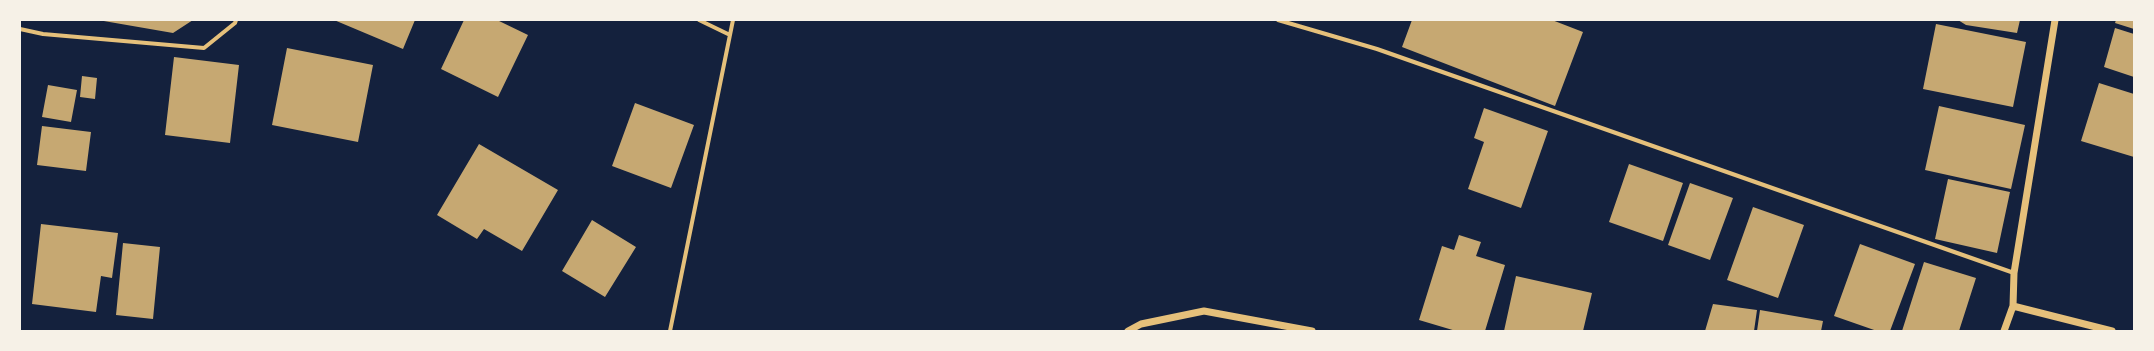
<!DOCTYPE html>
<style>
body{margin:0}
#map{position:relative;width:2154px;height:351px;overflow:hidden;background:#14213d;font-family:"PT Sans",sans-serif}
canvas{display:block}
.frame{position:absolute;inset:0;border:21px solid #f6f1e7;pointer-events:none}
</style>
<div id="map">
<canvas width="2154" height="351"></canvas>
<div class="frame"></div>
</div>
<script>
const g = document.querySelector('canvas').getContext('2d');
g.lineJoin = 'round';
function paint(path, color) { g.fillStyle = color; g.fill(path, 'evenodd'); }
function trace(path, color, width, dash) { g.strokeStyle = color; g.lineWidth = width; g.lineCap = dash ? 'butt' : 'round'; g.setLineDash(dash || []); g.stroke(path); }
paint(new Path2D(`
 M98 20H193L173 33Z
 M334 20H415L403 49Z
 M464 20H497L528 35 498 97 441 69Z
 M1412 20H1552L1583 32 1555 106 1402 47Z
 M1958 20H2020L2017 33 1966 25Z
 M2116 20H2134V29L2115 23Z
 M1936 24 2026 42 2013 107 1923 89Z
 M2115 28 2134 34V77L2104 67Z
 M287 48 373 65 358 142 272 125Z
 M174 57 239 65 230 143 165 135Z
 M82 76 97 78 95 99 80 97Z
 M2099 83 2134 94V157L2081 141Z
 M48 85 77 90 71 122 42 117Z
 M635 103 694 125 671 188 612 166Z
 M1939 106 2025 125 2011 189 1925 170Z
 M1484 108 1548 131 1521 208 1468 189 1484 142 1474 138Z
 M42 126 91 132 86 171 37 165Z
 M479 144 558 190 522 251 484 229 477 239 437 215Z
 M1629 164 1683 183 1663 241 1609 222Z
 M1948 179 2010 192 1997 253 1935 239Z
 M1690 183 1733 198 1710 260 1668 245Z
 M1753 207 1804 225 1778 298 1727 280Z
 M592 220 636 247 605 297 562 271Z
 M41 224 118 233 112 278 101 276 96 312 32 304Z
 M1459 235 1481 242 1476 256 1505 265 1485 331H1456L1419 320 1442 246 1454 250Z
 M123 243 160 247 153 319 116 315Z
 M1860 244 1915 264 1890 331H1877L1834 316Z
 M1924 262 1976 278 1959 331H1902Z
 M1516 276 1592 293 1583 331H1504Z
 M1713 304 1757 310 1754 331H1705Z
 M1760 310 1823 321 1821 331H1757Z`), '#c6a872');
trace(new Path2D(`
 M699 20 730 35
 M1278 20 1377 49 2014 273
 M20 29 43 34 204 48 235 23 236 20
 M670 331 733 20`), '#e5c07b', 4);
trace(new Path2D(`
 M2013 306 2112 331
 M1128 331 1141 324 1204 311 1312 331
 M2004 331 2013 306 2014 273 2055 20`), '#e5c07b', 7);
</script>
